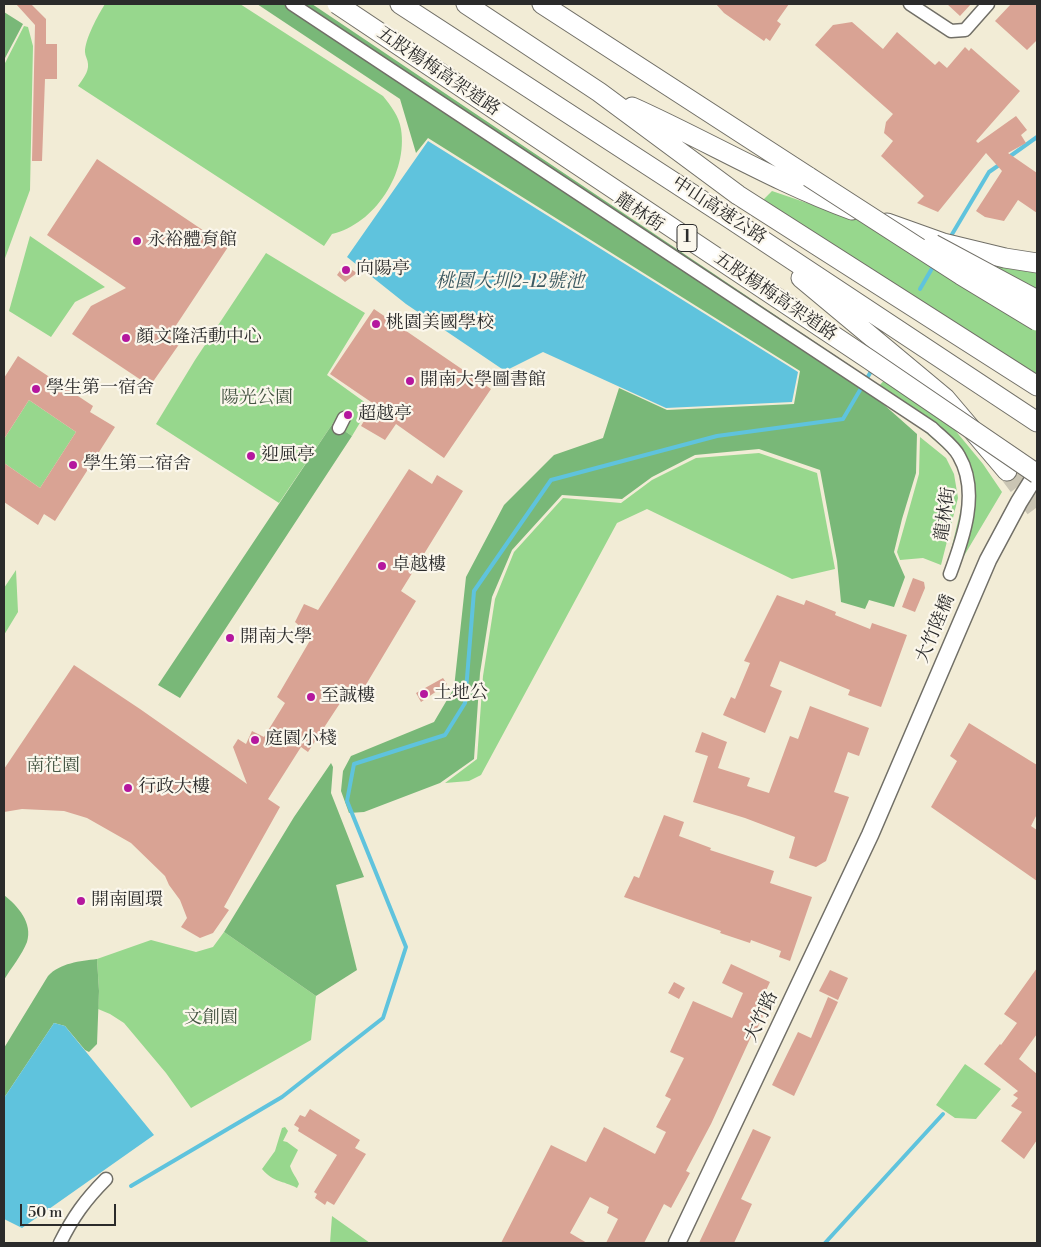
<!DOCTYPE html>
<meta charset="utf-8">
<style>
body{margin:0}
#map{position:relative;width:1041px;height:1247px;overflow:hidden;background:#f2ecd6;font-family:"Libre Bodoni",serif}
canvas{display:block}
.frame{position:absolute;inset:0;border:5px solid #2b2b2b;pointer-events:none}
.scale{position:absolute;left:20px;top:1204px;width:96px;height:22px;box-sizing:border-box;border:2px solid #2b2b2b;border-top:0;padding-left:6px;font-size:15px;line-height:18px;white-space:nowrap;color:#2b2b2b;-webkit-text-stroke:4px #fbf7ec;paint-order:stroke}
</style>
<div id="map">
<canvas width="1041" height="1247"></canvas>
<div class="frame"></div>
<div class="scale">50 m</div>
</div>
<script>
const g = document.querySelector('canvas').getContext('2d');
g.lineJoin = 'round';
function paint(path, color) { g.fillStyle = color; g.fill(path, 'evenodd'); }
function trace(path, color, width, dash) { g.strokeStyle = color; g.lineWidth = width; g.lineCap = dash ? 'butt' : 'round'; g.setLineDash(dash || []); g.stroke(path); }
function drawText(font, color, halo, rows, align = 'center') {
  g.font = font + ' "Libre Bodoni","Noto Serif TC",serif'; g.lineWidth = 4.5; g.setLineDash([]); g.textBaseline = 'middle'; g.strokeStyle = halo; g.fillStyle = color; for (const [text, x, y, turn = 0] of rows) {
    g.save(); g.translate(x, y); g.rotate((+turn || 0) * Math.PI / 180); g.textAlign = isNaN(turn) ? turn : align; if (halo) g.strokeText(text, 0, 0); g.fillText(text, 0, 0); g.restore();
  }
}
paint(new Path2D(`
 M105 4H240L383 96C391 106 399 116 401 129 408 173 375 224 332 234L324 246 78 86C82 80 89 72 88 64 88 60 85 56 85 52 85 39 98 15 105 4Z
 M24 26 28 27 33 46 30 190 4 261V65Z
 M772 191 851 218 1037 263V376L763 200Z
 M30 236 105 287 75 302 51 337 9 311Z
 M266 253 365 313 327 375 370 406 352 436 333 423 279 503 156 424 195 360Z
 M893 371 945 418 983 464 1002 492 955 571 947 567 964 496 959 469 950 454 876 389Z
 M29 400 76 432 40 488 4 463V439Z
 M920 437 946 458 954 474 958 498 941 565 923 558 900 560 897 552 919 474Z
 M759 453 817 473 835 569 792 579 647 509 617 523 481 775 469 781 445 783 477 759 483 676 495 599 514 552 563 498 621 503 652 480 696 458Z
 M16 570 18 612 4 635V588Z
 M224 932 316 996 311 1040 191 1108 166 1073 124 1023 110 1014 98 1009 99 991 97 959 151 940 196 952 213 947Z
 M965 1064 1001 1089 976 1119 955 1118 936 1105Z
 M285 1127 288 1131 283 1141 287 1142 298 1150 290 1166C292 1173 297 1178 299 1184L297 1188C282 1180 274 1183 262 1169L275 1151 282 1128Z
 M332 1216 370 1243H330Z`), '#97d78d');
paint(new Path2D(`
 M257 4H312L857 370 854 383 873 395 917 434 916 473 902 519 894 552 905 577 894 607 869 600 865 609 841 602 837 561 820 470 759 449 695 455 652 477 622 499 562 495 512 550 492 597 480 673 474 759 440 783 364 812 349 813 341 791 343 771 351 756 434 722 454 688 466 577 504 505 554 455 603 438 619 388 667 410 794 404 800 371 428 138 416 153 400 99Z
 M4 12 23 24 4 60Z
 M333 423 352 436 180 698 158 685Z
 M331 763 333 767 331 793 364 877 336 885 357 970 316 996 224 932 294 817Z
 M4 895C18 906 33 923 27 942 22 955 11 968 4 980Z
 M97 959 99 991 97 1044 89 1052 85 1050 65 1026 54 1023 4 1098V1048L48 976C60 963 80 961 97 959Z`), '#79b878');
paint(new Path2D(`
 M428 141 798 372 792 402 666 408 543 352 505 371 406 304 347 257Z
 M54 1023 65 1026 69 1031 154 1135 22 1228 4 1219V1098Z`), '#5fc3dd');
trace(new Path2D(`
 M1009 157 1037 137
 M951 236 989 172 1002 163
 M920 289 934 265
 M131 1186 282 1097 383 1018 406 947 347 801 354 764 445 735 465 703 474 591 551 480 717 436 843 419 873 368
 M825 1243 943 1114`), '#5fc3dd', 4);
paint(new Path2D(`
 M16 4H31L46 19V44H57V79H45L42 161H32L35 25Z
 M716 4H789L777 21 781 24 770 41 766 38 764 41 724 13Z
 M947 4H971L960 16Z
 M1011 4H1037V40L1027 50 995 21Z
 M852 22 883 49 897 32 935 65 939 61 947 68 965 47 969 51 971 48 1020 91 976 141 978 143 1016 116 1027 130 1021 135 1026 143 1008 153 1037 173V213L1018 200 1004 221 985 217 976 211 1002 171 986 153 938 212 917 203 924 196 881 156 893 141 884 133 886 122 893 114 815 45 833 25Z
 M97 159 228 247 169 336 180 343 150 386 72 334 91 306 126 288 47 235Z
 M344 265 357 273 345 282 337 275Z
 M374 309 491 389 444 458 396 424 385 440 361 426 374 404 330 374Z
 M18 356 93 406 90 412 115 427 55 521 44 514 38 525 4 502V463L40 488 76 432 29 400 4 439V378Z
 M409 469 432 484 437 475 463 491 401 591 416 601 358 698 348 691 308 752 301 747 268 799 280 807 224 907 229 910 213 933 200 938 181 927 187 918 180 900 169 885 165 876 131 843 87 818 64 811 22 809 4 812V769L74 665 140 709 247 784 233 747 238 739 246 744 252 731 264 737 285 703 277 697 312 637 295 622 304 604 318 610Z
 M913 578 924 582 925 588 915 612 902 607Z
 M777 595 804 605 806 600 836 612 835 615 870 629 872 623 907 635 881 707 848 695 850 690 780 661 770 686 782 691 765 733 723 715 731 697 735 699 750 663 744 661Z
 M443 678 447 684 421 702 416 693Z
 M810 706 869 728 859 756 848 752 834 792 849 797 826 861 816 867 789 858 795 837 745 818 693 802 708 756 695 752 702 732 727 742 718 768 750 778 747 786 769 793 790 736 798 739Z
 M969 723 1037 765V814L1031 826 1037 830V881L931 807 957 761 950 756Z
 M664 815 684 822 679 836 711 848 710 850 774 871 770 883 812 897 790 961 779 957 781 951 751 940 750 943 720 933 721 931 624 897 634 876 639 878Z
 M731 964 770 982 761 1001 768 1005 757 1029 755 1028 711 1124 686 1171 690 1173 671 1208 664 1204 644 1243H606L618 1219 607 1213 609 1207 590 1197 570 1233 587 1243H501L551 1145 586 1162 604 1127 655 1154 666 1132 656 1127 671 1099 665 1096 684 1058 670 1052 693 1001 732 1018 743 993 722 983Z
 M1037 968V1034L1019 1059 1037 1074V1140L1024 1159 1001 1141 1022 1112 1011 1106 1018 1098 1013 1095 1018 1091 984 1064 1000 1044 1001 1045 1017 1023 1004 1014Z
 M830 970 848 978 838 1000 819 991Z
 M674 982 685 988 679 999 668 993Z
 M828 997 838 1002 794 1096 772 1085 798 1032 811 1038Z
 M310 1109 360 1140 355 1148 366 1154 334 1205 327 1201 325 1205 315 1198 317 1194 314 1192 337 1155 298 1131 299 1128 294 1125 300 1115 305 1117Z
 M753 1129 771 1137 741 1199 752 1204 734 1243H699Z`), '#d9a394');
trace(new Path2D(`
 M1007 471 1037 511`), '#cac5b4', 19, [19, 9]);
const minor = new Path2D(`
 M292 4 932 428C940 436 954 446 959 456 980 492 963 539 950 574
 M910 4 951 31 965 30 988 4
 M339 428 344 418
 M60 1243C73 1217 85 1200 106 1179`);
const major = new Path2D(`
 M677 1243 870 835 988 560 1019 502 1037 473`);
const highway = new Path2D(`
 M400 4 729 218 1037 422
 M466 4 599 92 738 195 1037 386
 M542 4 809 177
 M632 107C706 140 775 182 852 210
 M887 223 943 243 1005 258 1037 263
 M801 278 945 398 1007 471`);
trace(minor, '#716f67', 15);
trace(major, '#716f67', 19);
trace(highway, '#716f67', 21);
trace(minor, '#fff', 12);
trace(major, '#fff', 16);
trace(highway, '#fff', 19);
const highwayBridge = new Path2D(`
 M337 4 870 360 1037 474
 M809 177 961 275 1037 321
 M933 244 1037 300`);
trace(highwayBridge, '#716f67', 21, []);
trace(highwayBridge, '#fff', 19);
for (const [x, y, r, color] of [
 [137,241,5,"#b5179e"],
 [346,270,5,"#b5179e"],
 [376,324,5,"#b5179e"],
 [126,338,5,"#b5179e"],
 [410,381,5,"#b5179e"],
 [36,389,5,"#b5179e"],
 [348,415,5,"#b5179e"],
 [251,456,5,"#b5179e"],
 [73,465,5,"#b5179e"],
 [382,566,5,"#b5179e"],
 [230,638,5,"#b5179e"],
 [424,694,5,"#b5179e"],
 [311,697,5,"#b5179e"],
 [255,740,5,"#b5179e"],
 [128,788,5,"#b5179e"],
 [81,901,5,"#b5179e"]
]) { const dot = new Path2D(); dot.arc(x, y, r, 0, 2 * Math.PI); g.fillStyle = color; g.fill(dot); trace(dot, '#fbf7ec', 2); }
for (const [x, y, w] of [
 [687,238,20]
]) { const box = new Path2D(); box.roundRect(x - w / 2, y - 13.5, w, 27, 4); g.fillStyle = '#fbf7ec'; g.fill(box); trace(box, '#2b2b2b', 1); }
drawText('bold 16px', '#2b2b2b', null, [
 ["1",687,238]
]);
drawText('18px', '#2b2b2b', '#fbf7ec', [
 ["五股楊梅高架道路",438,72,34],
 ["中山高速公路",719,211,33],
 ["龍林街",639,213,34],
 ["五股楊梅高架道路",775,297,34],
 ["龍林街",946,514,-82],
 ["大竹陸橋",936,629,-67],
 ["大竹路",762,1017,-65]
]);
drawText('18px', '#2b2b2b', '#fbf7ec', [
 ["永裕體育館",147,241],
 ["向陽亭",356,270],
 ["桃園美國學校",386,324],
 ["顏文隆活動中心",136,338],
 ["開南大學圖書館",420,381],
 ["學生第一宿舍",46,389],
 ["超越亭",358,415],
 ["迎風亭",261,456],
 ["學生第二宿舍",83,465],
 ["卓越樓",392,566],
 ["開南大學",240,638],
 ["土地公",434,694],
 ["至誠樓",321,697],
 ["庭園小棧",265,740],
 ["行政大樓",138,788],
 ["開南圓環",91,901]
], 'left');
drawText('18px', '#465644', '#fbf7ec', [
 ["陽光公園",257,399],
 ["南花園",53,767],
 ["文創園",211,1019]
]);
drawText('italic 19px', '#3b5960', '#fbf7ec', [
 ["桃園大圳2-12號池",510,282]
]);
</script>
